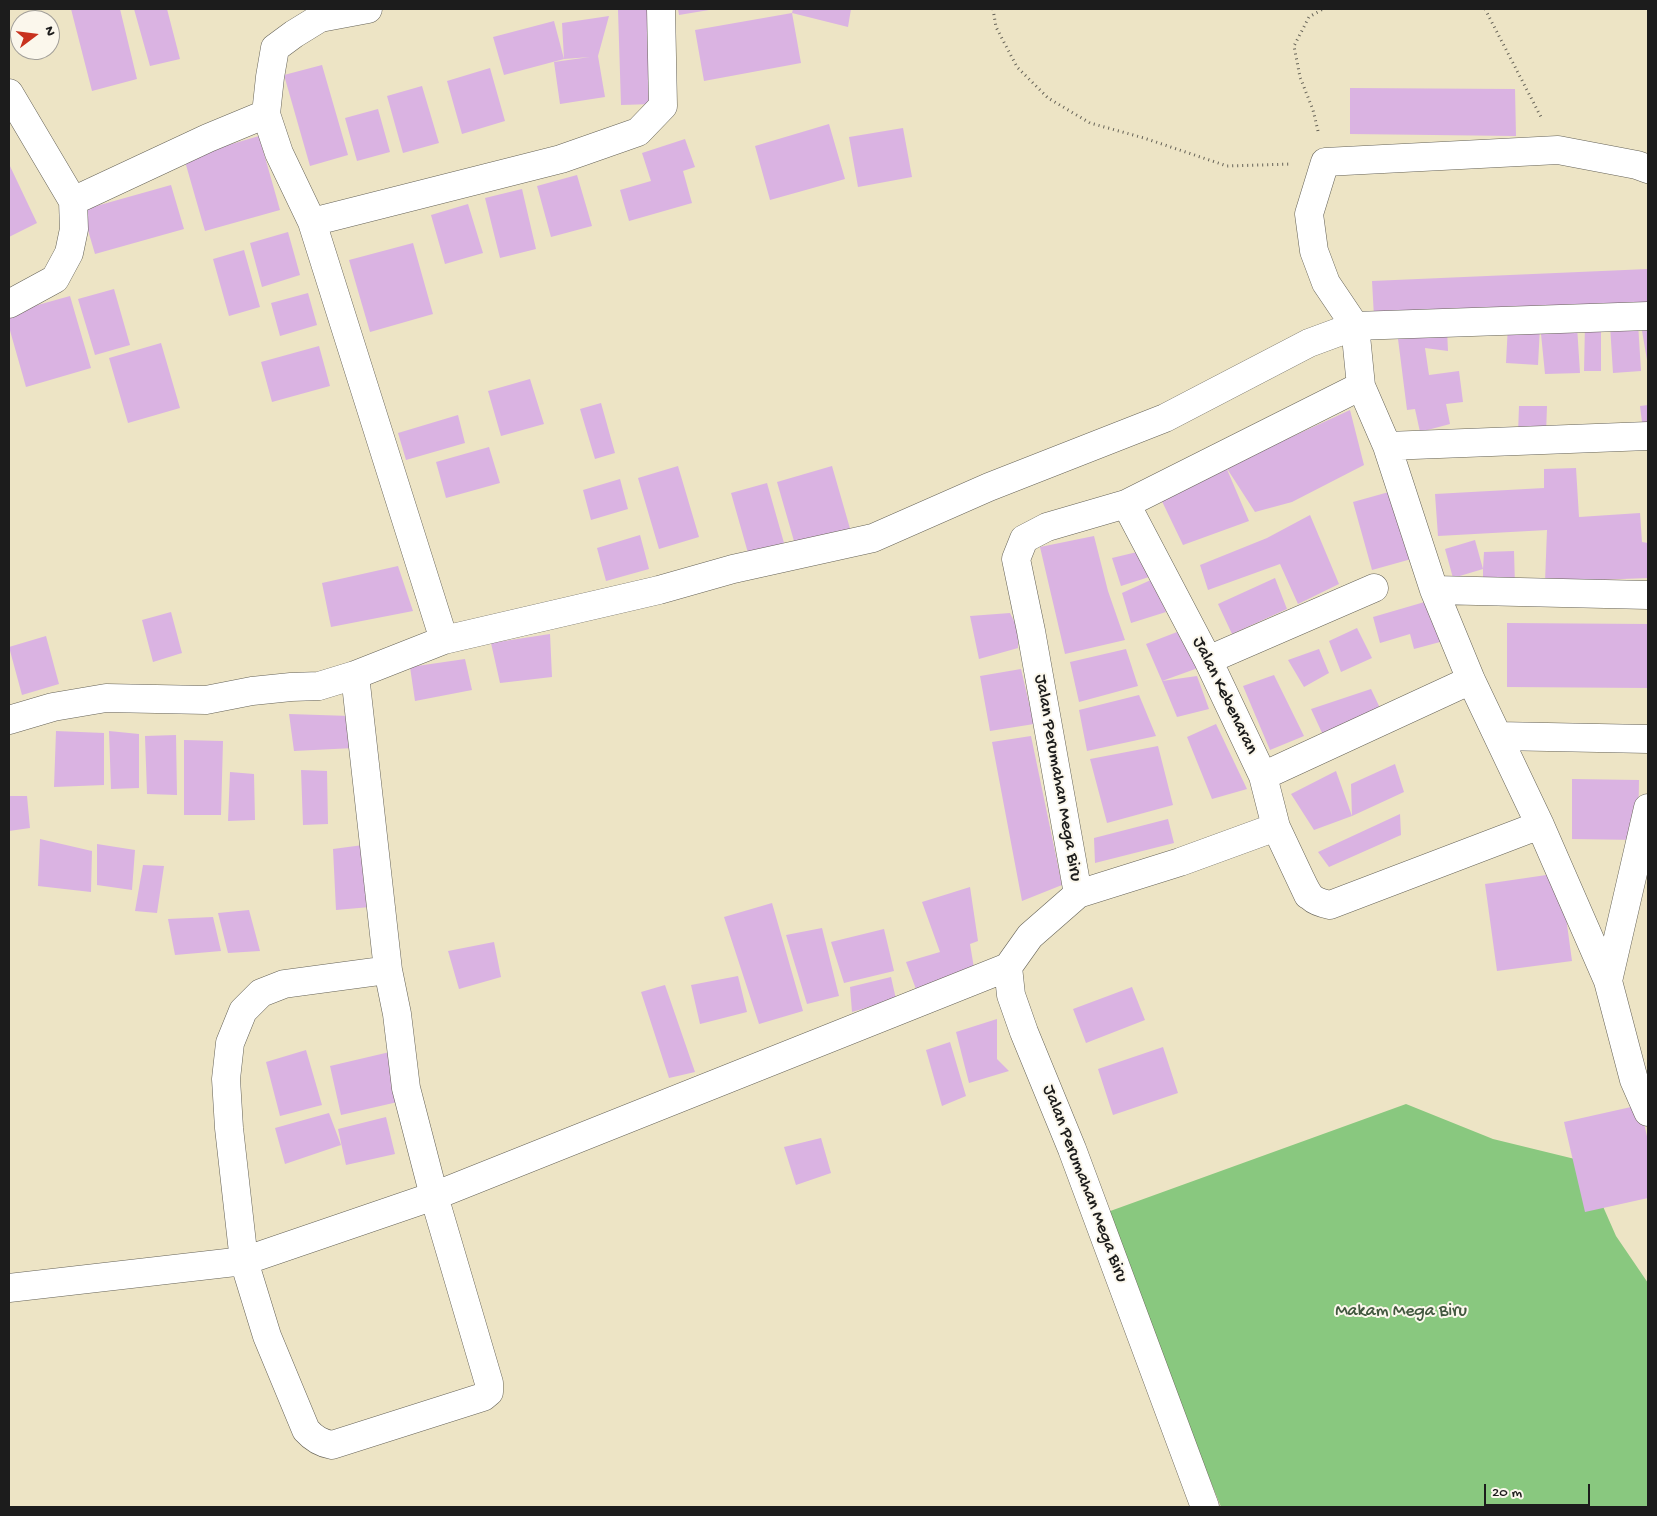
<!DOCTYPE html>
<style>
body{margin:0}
#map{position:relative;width:1657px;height:1516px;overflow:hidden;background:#ede4c5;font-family:"Gochi Hand",sans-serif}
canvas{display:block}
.frame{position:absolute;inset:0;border:10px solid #1c1c1c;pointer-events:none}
.north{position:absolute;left:10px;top:10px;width:50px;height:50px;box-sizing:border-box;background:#fbf7ec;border:1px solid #a29f99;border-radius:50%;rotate:75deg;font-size:14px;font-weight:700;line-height:20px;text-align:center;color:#1c1c1c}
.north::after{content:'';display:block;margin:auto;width:18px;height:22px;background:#c8321e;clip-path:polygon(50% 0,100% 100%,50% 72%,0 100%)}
.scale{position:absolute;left:1484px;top:1484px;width:106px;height:22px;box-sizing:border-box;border:2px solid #1c1c1c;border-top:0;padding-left:6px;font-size:15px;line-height:18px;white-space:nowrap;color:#1c1c1c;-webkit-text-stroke:4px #fbf7ec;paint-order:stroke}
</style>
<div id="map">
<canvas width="1657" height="1516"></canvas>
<div class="frame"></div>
<div class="north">N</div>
<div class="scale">20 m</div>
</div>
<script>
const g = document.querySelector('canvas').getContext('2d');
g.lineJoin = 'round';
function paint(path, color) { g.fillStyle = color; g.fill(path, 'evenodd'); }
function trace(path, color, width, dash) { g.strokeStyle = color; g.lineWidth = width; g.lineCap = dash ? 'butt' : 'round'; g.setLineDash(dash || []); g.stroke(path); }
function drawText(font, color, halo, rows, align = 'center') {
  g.font = font + ' "Gochi Hand",sans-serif'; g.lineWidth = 4; g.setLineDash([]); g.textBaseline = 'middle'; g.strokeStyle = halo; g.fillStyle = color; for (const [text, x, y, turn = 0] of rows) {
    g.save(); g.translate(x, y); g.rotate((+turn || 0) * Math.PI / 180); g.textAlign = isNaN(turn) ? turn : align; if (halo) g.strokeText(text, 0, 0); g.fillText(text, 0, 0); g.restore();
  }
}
paint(new Path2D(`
 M1406 1104 1493 1139 1583 1161 1616 1236 1648 1283V1507H1221L1102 1214Z`), '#89c87f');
paint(new Path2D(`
 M71 9H120L137 79 92 91Z
 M134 9H167L180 59 150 66Z
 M650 9 654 104 621 105 618 10Z
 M678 9H709V10L679 15Z
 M793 9H851L848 27 792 13Z
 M792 13 801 63 704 81 695 30Z
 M609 16 598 56 605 97 560 104 554 62 590 57 564 59 562 23Z
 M554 21 564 59 504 75 493 37Z
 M322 65 348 155 310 166 284 75Z
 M490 68 505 121 462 134 447 81Z
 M422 86 439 143 403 153 387 96Z
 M1350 88 1515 89 1516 136 1350 134Z
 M378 109 390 152 357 161 345 118Z
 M829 124 845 179 770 200 755 146Z
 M903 128 912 177 858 187 849 137Z
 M259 136 280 210 205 231 184 158Z
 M685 139 695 167 683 171 692 203 629 221 620 190 651 181 642 153Z
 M9 164 37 223 9 237Z
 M577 175 592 226 551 237 537 186Z
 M171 185 184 229 95 254 82 210Z
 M522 189 536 249 500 258 485 198Z
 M468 204 483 253 445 264 431 215Z
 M288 232 300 275 262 287 250 243Z
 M413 243 433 314 370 332 349 260Z
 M244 250 260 307 229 316 213 259Z
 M1648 269V305L1374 317 1372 281Z
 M114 289 130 345 95 355 78 299Z
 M308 293 317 325 280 336 271 303Z
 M70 296 91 368 26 387 9 327V313Z
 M1638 323 1641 371 1613 373 1610 325Z
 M1648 323V359L1647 360 1641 325Z
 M1585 324H1601V371H1584Z
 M1508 325 1540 327 1538 365 1506 363Z
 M1577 326 1580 373 1545 374 1541 334 1542 327Z
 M1447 330 1448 351 1425 348 1429 375 1459 371 1463 402 1446 404 1450 424 1420 432 1415 409 1407 410 1397 331Z
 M161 343 180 408 128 423 109 358Z
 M319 346 330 386 272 402 261 362Z
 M530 379 544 424 501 436 488 391Z
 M601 403 615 453 595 459 580 409Z
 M1648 405V430H1643L1640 406Z
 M1519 406H1547L1546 434H1518Z
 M1350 410 1364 465 1292 502 1255 512 1226 467Z
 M458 415 465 443 406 460 398 433Z
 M489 447 500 483 446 498 436 462Z
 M678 466 699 537 659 549 638 478Z
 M832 466 851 532 796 548 777 482Z
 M1226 467 1249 521 1183 545 1158 493Z
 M1576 468 1579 517 1640 513 1642 542 1648 543V578L1545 582 1547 530 1438 536 1435 494 1544 488V469Z
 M620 479 628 509 591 520 583 490Z
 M767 483 786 550 750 560 731 493Z
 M1396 490 1415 558 1372 570 1353 502Z
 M1310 515 1339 584 1298 604 1280 564 1208 590 1200 565 1267 538Z
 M640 535 649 569 606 581 597 548Z
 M1094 536 1108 591 1125 640 1065 654 1040 547Z
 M1475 540 1483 569 1484 552 1514 551 1515 586H1483V569L1453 578 1445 549Z
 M1137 552 1149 577 1121 586 1112 558Z
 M398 566 413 611 331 627 322 583Z
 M1275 578 1287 609 1232 634 1218 604Z
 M1153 579 1166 612 1131 623 1122 593Z
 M1428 601 1440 642 1414 649 1410 634 1380 643 1373 617Z
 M171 612 182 653 153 662 142 620Z
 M1010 613 1019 631 1018 648 979 659 970 616Z
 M1507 623 1648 624V688L1507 687Z
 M1357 628 1372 658 1341 672 1329 641Z
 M1177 632 1198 668 1162 681 1197 676 1209 709 1177 717 1162 681 1146 644Z
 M550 634 552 677 500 683 491 643Z
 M46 636 59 684 22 695 9 647Z
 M1126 649 1138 686 1079 702 1070 662Z
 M1319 649 1329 673 1304 687 1288 660Z
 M465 659 472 690 415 701 410 667Z
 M1021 669 1034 724 990 731 980 676Z
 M1274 675 1304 736 1270 750 1243 686Z
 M1371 689 1380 708 1323 735 1311 709Z
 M1139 695 1156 736 1087 751 1079 710Z
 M289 714 350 716 354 748 294 751Z
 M1216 724 1247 789 1212 799 1187 737Z
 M56 731 104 733V785L54 787Z
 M109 731 139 734V788L111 789Z
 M176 735 177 795 147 794 145 736Z
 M1031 736 1062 885 1022 901 992 742Z
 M184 740 223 741 221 815H184Z
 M1158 746 1173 805 1107 823 1090 759Z
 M1395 764 1404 792 1352 816 1314 830 1291 794 1336 771 1352 816 1351 784Z
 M301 770 327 771 328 824 303 825Z
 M230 772 254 774 255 820 228 821Z
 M1572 779 1639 780 1638 840 1572 839Z
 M9 796H27L30 828 9 831Z
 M1400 814 1401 835 1329 867 1318 852Z
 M1168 819 1174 843 1095 863 1094 838Z
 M40 839 92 851 91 892 38 886Z
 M97 844 135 850 132 890 97 885Z
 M363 845 370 907 336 910 333 849Z
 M143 865 164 866 157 913 135 911Z
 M1560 873 1572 961 1497 971 1485 884Z
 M970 887 978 941 970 944 975 974 917 992 906 962 940 952 922 902Z
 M772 903 803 1011 759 1024 724 917Z
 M249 910 260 951 228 953 218 913Z
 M213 917 221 951 175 955 168 919Z
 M822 928 839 996 807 1004 786 935Z
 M884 929 894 971 844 983 831 942Z
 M494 942 501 977 459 989 448 951Z
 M738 976 747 1012 700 1024 691 985Z
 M891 977 896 999 852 1012 850 987Z
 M665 985 695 1072 669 1078 641 992Z
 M1132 987 1145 1020 1086 1043 1073 1009Z
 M997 1019V1059L1009 1071 969 1083 956 1032Z
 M950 1042 966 1096 942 1106 926 1050Z
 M1163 1047 1178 1093 1113 1115 1098 1069Z
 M306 1050 322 1105 280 1116 266 1062Z
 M394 1051 402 1101 341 1115 330 1066Z
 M1640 1105 1648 1141V1198L1585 1212 1564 1122Z
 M329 1113 341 1145 285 1164 275 1128Z
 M386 1117 395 1154 346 1165 338 1129Z
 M821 1138 831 1173 796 1185 784 1147Z`), '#dab3e2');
const street = new Path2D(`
 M9 93 73 201 208 138 266 114 279 153 312 222 444 640
 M266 114 270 77 275 48 294 34 320 18 368 9
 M1648 169 1637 165 1558 150 1325 162 1309 214 1314 251 1326 283 1355 326 1361 386 1387 446 1434 590 1471 680 1540 825 1608 981 1634 1080 1648 1112
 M312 222 561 159 638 132 663 106 661 9
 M9 304 55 279 69 253 74 229 73 201
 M1387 446 1648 436
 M1126 504 1208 660 1263 776 1276 827 1308 895
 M1434 590 1648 595
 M1208 660 1374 588
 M355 675 388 970 397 1014 406 1088 434 1196 489 1383V1392L483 1397 332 1445C321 1443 314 1439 306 1430L267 1336 244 1261 229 1128 226 1079 230 1043 243 1011 261 993 284 984 388 970
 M9 720 53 707 106 698 206 700 252 691 291 687 319 686 355 675 444 640 659 590 733 569 873 538 989 487 1165 418 1309 343 1355 326 1648 316
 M1498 736 1648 739
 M1301 880C1309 897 1311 901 1330 905L1540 825
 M1078 894 1180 862 1276 827 1263 776 1471 680
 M1608 981 1648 808
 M9 1288 244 1261 434 1196 1008 967
 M1205 1507 1072 1149 1024 1032 1011 995 1008 967 1030 936 1078 894 1031 631 1016 559 1024 539 1047 527 1126 504 1361 386`);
trace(street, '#656257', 29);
trace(new Path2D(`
 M993 9 996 27 1017 67 1048 98 1090 123 1144 138 1227 166 1292 164
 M1485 9 1542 119
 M1318 131 1313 110 1300 77 1294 46 1309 17 1323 9`), '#656257', 3, [1, 4]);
trace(street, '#fff', 28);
drawText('18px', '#1c1c1c', '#fbf7ec', [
 ["Jalan Kebenaran",1224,696,64],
 ["Jalan Perumahan Mega Biru",1057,778,80],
 ["Jalan Perumahan Mega Biru",1084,1184,69]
]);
drawText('18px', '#42583f', '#fbf7ec', [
 ["Makam Mega Biru",1401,1312]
]);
</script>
